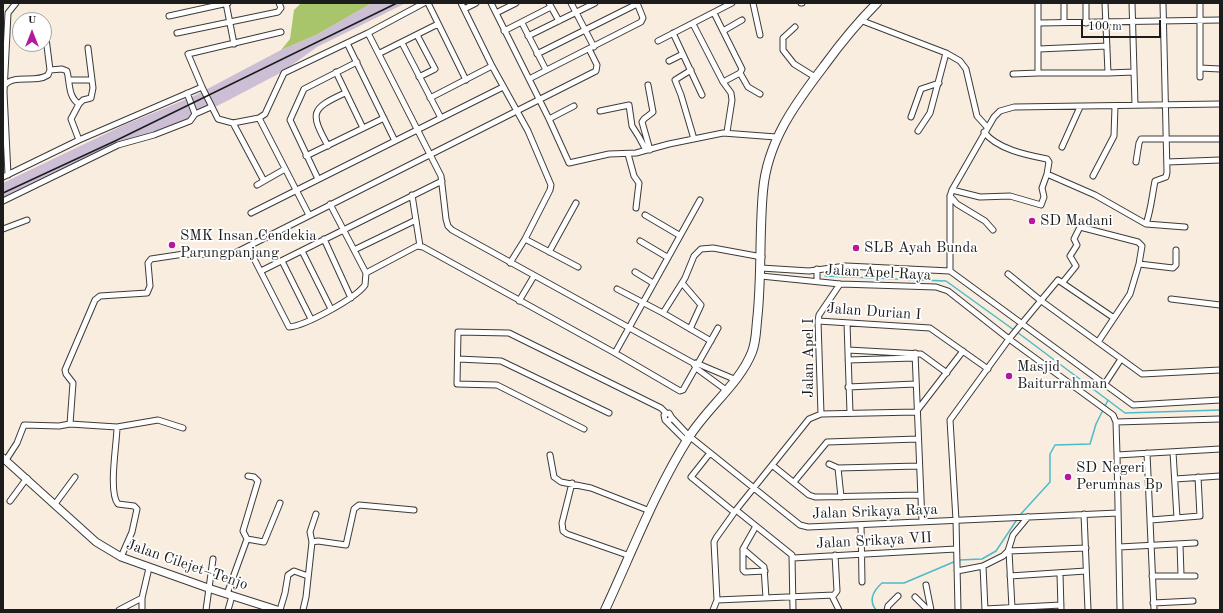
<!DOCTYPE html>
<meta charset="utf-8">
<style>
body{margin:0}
#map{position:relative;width:1223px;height:613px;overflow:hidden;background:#f9eddf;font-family:"Old Standard TT",serif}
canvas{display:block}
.frame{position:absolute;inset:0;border:4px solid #1c1c1c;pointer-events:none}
.north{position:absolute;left:12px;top:12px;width:40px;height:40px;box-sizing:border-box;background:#fff;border:1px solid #a4a4a4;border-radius:50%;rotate:0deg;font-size:11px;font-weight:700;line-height:16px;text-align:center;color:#1c1c1c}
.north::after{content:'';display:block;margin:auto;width:14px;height:18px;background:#b5179e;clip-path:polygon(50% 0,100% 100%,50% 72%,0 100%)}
.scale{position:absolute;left:1081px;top:20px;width:80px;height:18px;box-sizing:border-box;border:2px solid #1c1c1c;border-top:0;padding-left:5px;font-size:12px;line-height:14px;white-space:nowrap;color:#1c1c1c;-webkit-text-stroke:3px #fff;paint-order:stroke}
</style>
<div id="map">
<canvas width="1223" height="613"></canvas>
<div class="frame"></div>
<div class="north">U</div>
<div class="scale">100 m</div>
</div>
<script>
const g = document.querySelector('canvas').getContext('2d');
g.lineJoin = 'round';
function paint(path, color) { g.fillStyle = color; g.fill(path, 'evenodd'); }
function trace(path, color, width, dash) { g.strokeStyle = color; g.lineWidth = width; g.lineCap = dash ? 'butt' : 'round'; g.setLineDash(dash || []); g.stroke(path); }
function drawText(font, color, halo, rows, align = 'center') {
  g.font = font + ' "Old Standard TT",serif'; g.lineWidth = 3.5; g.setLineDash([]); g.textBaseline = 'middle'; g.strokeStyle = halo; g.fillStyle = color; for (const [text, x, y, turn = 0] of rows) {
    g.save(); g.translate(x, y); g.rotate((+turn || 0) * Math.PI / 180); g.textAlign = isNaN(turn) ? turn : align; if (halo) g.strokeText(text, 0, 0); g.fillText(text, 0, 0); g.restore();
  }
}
paint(new Path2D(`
 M372 3H406L317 47 282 72 225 102 192 118 132 139 3 198V183L124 125 194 96 281 50 316 35Z`), '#ccbed4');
paint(new Path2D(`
 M301 3H372L316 35 281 50 290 39 294 10Z`), '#a8c56c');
trace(new Path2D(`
 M825 276 946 281 1014 330
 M1017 332 1125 413 1220 410
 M1020 515 1050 482V454L1055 445 1090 444 1096 424 1108 400
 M959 560 982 559 996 551 1018 518
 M876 610C868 600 873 591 882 583H904L956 561`), '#4dbac8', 1.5);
const street = new Path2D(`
 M226 3 234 44
 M428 3 466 80
 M461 3 492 66 528 131 551 185 550 190 525 239 510 263
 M491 3 549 119 569 163 609 154 636 153 669 144 723 133 776 137
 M549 3 559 21
 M571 3 594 47
 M753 3 760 35
 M801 3H802
 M1038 3V73H1108
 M1064 3V22
 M1086 3V23
 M1105 3 1108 73 1134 72
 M1132 3 1135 105
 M464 9 476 3
 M496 13 516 3
 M714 13 742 69 740 73 723 82
 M169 16 228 3
 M860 20 946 53 960 61 966 69 977 116 987 127
 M522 23 546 70
 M1039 23 1220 20
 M693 24 723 82 731 93 732 100 727 132
 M795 27 783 38V50L794 64 815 77
 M504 31 551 7
 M723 31 742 20
 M177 33 278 12 281 8 279 3
 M368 33 441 176 446 219 448 226 452 230 693 363 696 368 726 390
 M673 33 702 95
 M417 35 435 69 419 77
 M528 36 595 3
 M658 41 732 3
 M347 43 395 141
 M402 43 441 118
 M1039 49 1107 46
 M380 53 438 24
 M537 54 637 4
 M669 61 683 54
 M1200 68 1220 69
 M50 70 62 69 67 71C70 83 68 97 79 104L83 100 91 98 93 88 88 48
 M691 70 675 80 681 95 694 139
 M336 72 363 128
 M740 73 748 87 760 94
 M1013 74 1038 73
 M1200 77V3
 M529 79 641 22 643 18 637 3
 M69 80H91
 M648 85 653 112 644 119 642 122 650 150
 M4 86C14 73 35 84 48 75L50 70 46 38
 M202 87 188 54 281 32
 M430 98 492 66
 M600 111 629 105 632 126 639 137 646 150
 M195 114 211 107
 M911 117 921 89 939 83
 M259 118 309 215
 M549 119 574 106
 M233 123 264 181
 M918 131 930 113 946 53
 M984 132C997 149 1026 155 1047 159L1049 162 1047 174 1095 195 1146 224 1185 227
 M79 140 71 119 79 104
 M328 146C310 113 310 109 345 93
 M1062 147 1080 107
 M628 154 634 176 639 183 636 208
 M306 156 384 118
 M1136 162 1139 143 1141 139H1220
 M1167 162 1220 160
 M8 175 4 92 8 13 16 3
 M1093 176 1114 136 1115 106
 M3 177 79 140 202 87 218 119 233 123 259 118 265 114 284 73 368 33 424 3
 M318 179 290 120 304 89 357 62
 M257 185 285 169
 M952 190 980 197 1010 196 1041 205 1044 197 1042 188 1047 174
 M412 195 420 246
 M950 196 957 204 985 221 993 230
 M3 201 118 145 154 135 190 121 195 114 187 93
 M251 213 503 87
 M645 215 679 235
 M1146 224C1151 210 1152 196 1155 181L1166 177 1167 172 1163 3
 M3 229 27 220
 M324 239 351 298
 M525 239 578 267
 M640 241 667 257
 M248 247 289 327C305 326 356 298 365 285L366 273 330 204
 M354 250 416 220
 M302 251 331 309
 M549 252 576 203
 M282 261 311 319
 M761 268 809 271 846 266 950 271 1133 405 1220 400
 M817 269V281
 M261 271 442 181
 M950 271V196L952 190 994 117 1000 111 1014 107 1220 104
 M635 272 653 283
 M366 273 417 246 423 247 615 353 680 391 683 390 718 328
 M1008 274 1040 300 1142 374 1220 370
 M761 276 840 284 936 287 948 291 1009 339 1113 415 1116 422 1117 455 1120 610
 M1063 282 1076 266 1070 256 1077 245 1074 239 1080 227 1138 242 1142 246 1139 264
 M682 283 701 305 690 329
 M617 289 663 313 711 341
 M1171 299 1220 305
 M519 301 534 276
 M663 313 685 278 694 256 701 249 713 248 762 257
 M818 321 930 328 988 369
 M847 323 850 413
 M1098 342 1130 294 1139 264 1173 268 1176 265V250
 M848 350 921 354 947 373
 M615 353 700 200
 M915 353 922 522
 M458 359 501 361 609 413
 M848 360 914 358
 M696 363 734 379
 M1104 385 1121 359
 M848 387 915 384
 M821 414 818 321 819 315 840 284
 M672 418 689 436 800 525 808 527 1118 513
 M667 422 672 418 669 413 664 415 665 420 686 441
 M1116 422 1220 419
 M70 424 73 383 66 374 65 370 95 300 100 296 147 293 150 286 148 263 151 259 184 254 231 255 596 71 597 65 589 49
 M117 427C117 443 108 492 118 504L134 506 137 509 132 532 121 557
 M584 429 497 385 457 384 458 332 509 333 661 408 666 413
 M1173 452 1177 518
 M710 453 691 477 734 512
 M1147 453 1154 610
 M550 455 554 477 561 482 591 488 650 511
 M1117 455 1220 449
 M6 460 17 443 24 425 59 426 70 424 117 427 158 420 183 428
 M829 464 838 468 841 497
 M772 465 809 495 815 497 921 495
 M838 468 919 466
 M1175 479 1220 476
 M794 482 827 442 918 439
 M572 483 562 523 563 531 567 534 630 556
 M10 501 27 478
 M55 504 75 477
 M736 510 792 555 793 610
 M1084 514 1088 610
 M1151 520 1200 516 1198 477
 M861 525 862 582
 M756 526 743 549V570L745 572 765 571
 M247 539 243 531 258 481 254 477 248 476
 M312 542 310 532 316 514
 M1180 544 1181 575
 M1119 547 1195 543
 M743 549 764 567 766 598
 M1008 551 1086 548
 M1009 551 1012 608
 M793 558 956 549
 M983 566 985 610
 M957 571 983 566 1003 556 1008 551 1013 535 1028 517
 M1060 573 1061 610
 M1010 576 1086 571
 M1152 576H1195
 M926 585 931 610
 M227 594 247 539 264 542 280 503
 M832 596 839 610
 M915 597 928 610
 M717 600 834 595 837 591 835 555
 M1153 603 1193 601
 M985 609 1061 605
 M119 610 142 598
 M142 610V598L149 568
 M206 610 213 559
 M228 610 232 596
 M280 610 285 593 288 575 294 571 308 576
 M303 610 306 597 312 542 318 541 346 545 354 509 359 505 414 510
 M713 610 717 600 714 542 716 538 736 510 809 419 821 414 916 412 963 351
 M887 610 888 606 898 596
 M958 610 956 520 950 420 1009 339 1058 280 1114 318`);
const secondary = new Path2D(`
 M3 458 96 542 121 557 208 588 277 610`);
const primary = new Path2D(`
 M605 610C632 552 655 491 689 437 707 408 740 383 752 352 756 342 756 331 757 321 762 278 759 234 763 191 767 142 795 104 824 66 840 44 857 23 877 3`);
trace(street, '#3d3b39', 7);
trace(secondary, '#3d3b39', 9);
trace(primary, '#3d3b39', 10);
trace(street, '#fff', 5);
trace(secondary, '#fff', 7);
trace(primary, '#fff', 8);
trace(new Path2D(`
 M3 193 115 141 397 3`), '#1c1c1c', 1.5);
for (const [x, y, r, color] of [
 [1032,221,4,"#b5179e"],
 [172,245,4,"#b5179e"],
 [856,248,4,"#b5179e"],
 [1009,376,4,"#b5179e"],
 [1068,477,4,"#b5179e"]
]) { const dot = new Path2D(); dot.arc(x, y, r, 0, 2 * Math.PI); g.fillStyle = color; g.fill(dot); trace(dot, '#fff', 1.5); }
drawText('15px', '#1c1c1c', '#fff', [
 ["SD Madani",1040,221],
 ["SMK Insan Cendekia",180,236],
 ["Parungpanjang",180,253],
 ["SLB Ayah Bunda",864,248],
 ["Masjid",1017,367],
 ["Baiturrahman",1017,384],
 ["SD Negeri",1076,468],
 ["Perumnas Bp",1076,485]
], 'left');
drawText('15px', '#1c1c1c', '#fff', [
 ["Jalan Apel Raya",878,273,3],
 ["Jalan Durian I",874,312,4],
 ["Jalan Apel I",809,358,-90],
 ["Jalan Srikaya Raya",875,512,-2],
 ["Jalan Srikaya VII",874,541,-3],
 ["Jalan Cilejet–Tenjo",187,565,19]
]);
</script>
